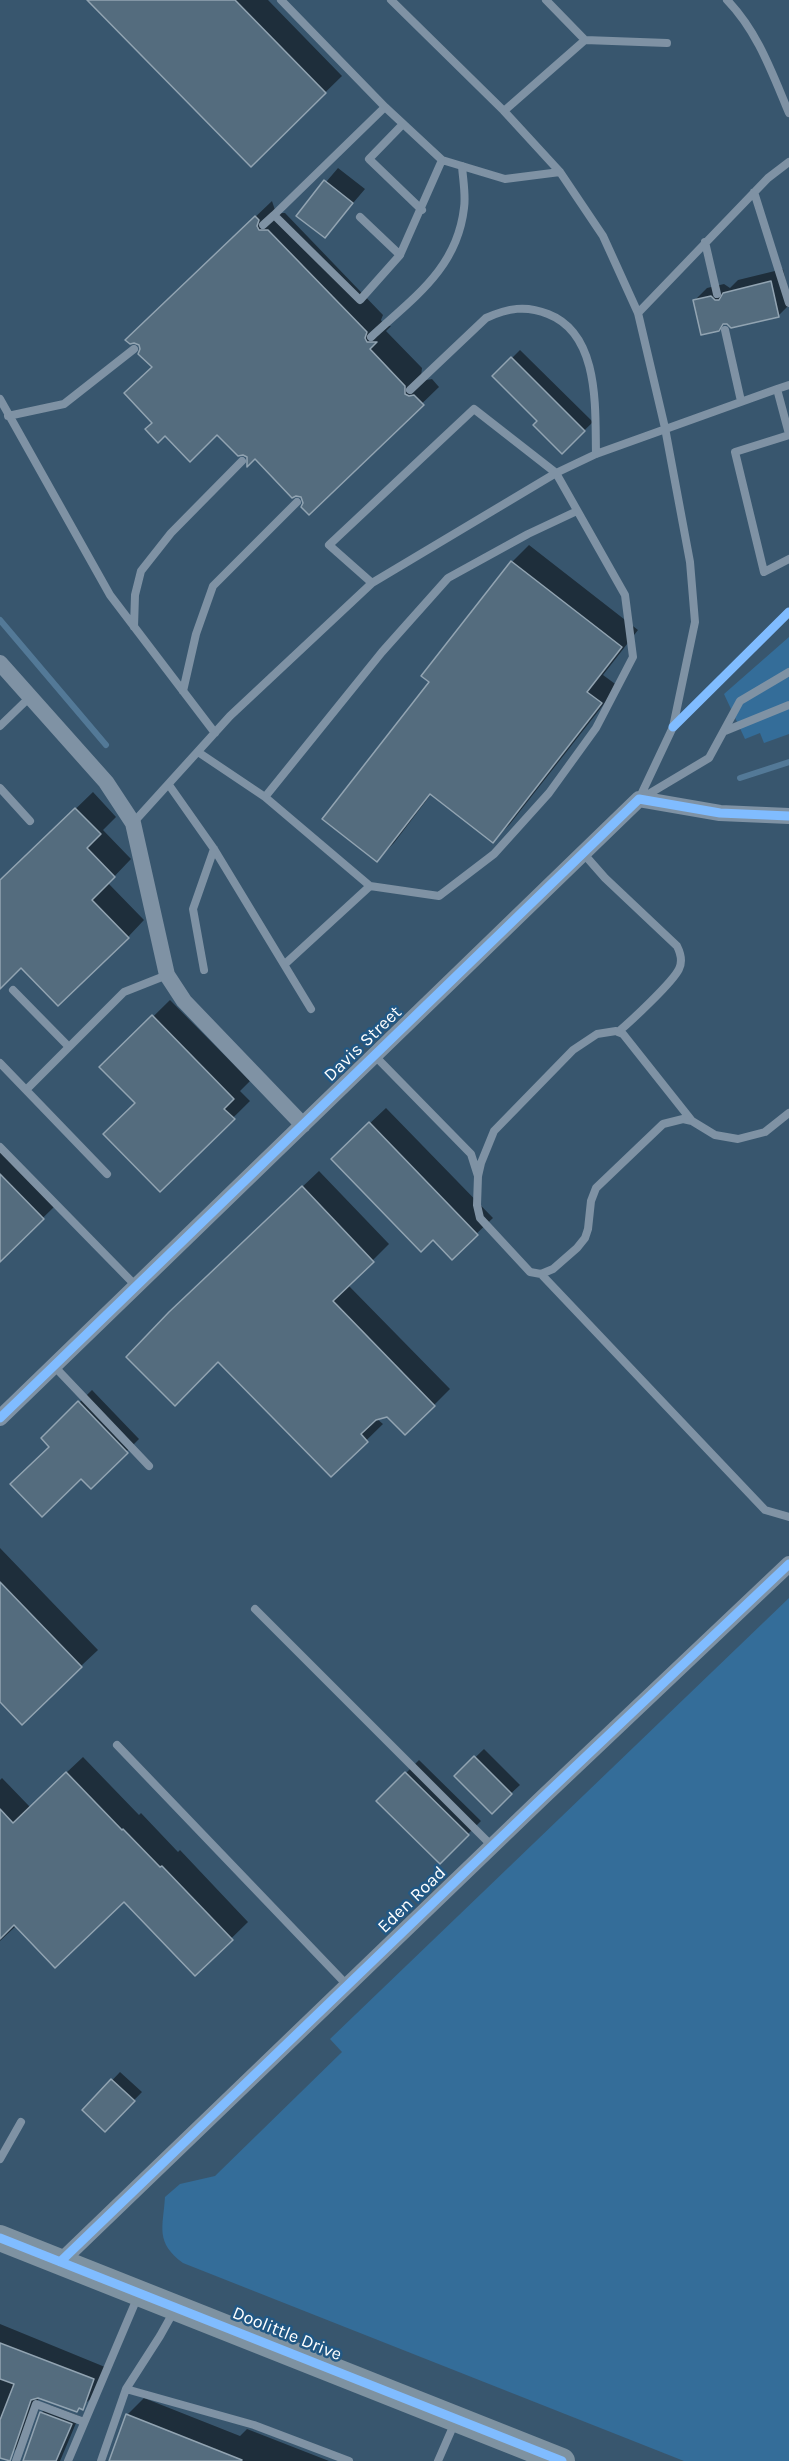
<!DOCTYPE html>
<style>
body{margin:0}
canvas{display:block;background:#38566e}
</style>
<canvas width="789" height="2461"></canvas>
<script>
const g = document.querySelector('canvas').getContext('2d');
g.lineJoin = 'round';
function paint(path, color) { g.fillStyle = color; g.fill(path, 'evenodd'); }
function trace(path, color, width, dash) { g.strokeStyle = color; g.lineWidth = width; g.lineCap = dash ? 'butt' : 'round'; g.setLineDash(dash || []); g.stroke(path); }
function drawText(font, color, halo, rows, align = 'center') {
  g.font = font + ' Karla,sans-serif'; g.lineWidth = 5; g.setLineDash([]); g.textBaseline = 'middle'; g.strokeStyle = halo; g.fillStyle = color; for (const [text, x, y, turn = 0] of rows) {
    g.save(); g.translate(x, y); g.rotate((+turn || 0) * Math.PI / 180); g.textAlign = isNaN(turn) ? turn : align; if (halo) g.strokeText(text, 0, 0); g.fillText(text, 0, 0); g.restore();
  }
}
paint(new Path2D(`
 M789 637V734L764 743 760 733 745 739 724 694Z
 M789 1598V2461H684L183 2263C155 2242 163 2228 165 2197L180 2184 215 2176 342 2052 330 2039Z`), '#346d99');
paint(new Path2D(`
 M89 0H268L342 76 251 165Z
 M338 168 365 189 325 236 298 215Z
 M272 201 276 213H285L383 315 381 320 384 325 391 326 386 331 422 368 421 377 426 380 432 379 439 387 309 513 303 497 255 457 248 456 217 433 154 422 153 367 144 323Z
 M783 269 789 294V305L778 316 725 323 718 330 695 300 707 288 724 284 730 288 738 280Z
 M520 350 593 422 562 452 539 421 494 376Z
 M529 545 638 630 603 675 618 686 510 824 493 841 432 793 394 843 377 860 431 682 512 562Z
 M93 792 116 817 103 830 131 859 108 883 144 920 128 937 21 966 0 987V882Z
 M170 1000 250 1081 240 1091 250 1101 160 1190 137 1103 102 1067Z
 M386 1108 493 1218 452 1257 349 1143Z
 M0 1148 56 1205 0 1260Z
 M319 1171 389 1244 348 1285 450 1389 406 1433 388 1415 376 1418 383 1424 331 1475 187 1296Z
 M92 1390 139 1439 91 1487 43 1438Z
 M0 1548 98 1650 81 1666 0 1700Z
 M484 1749 520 1785 492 1811 456 1776Z
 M83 1757 139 1815 141 1813 178 1852 180 1850 248 1922 195 1974 124 1900 16 1926 0 1941V1780L2 1778 30 1807Z
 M419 1760 481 1821 440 1862 378 1801Z
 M120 2072 142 2092 105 2130 84 2110Z
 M0 2324 105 2367 94 2396 76 2411 39 2397 23 2442 11 2454 0 2457Z
 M144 2398 240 2436 247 2429 329 2461H110L127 2415Z
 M50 2405 79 2416 60 2461H27L41 2413Z`), '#0007');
trace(new Path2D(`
 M0 620 106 745
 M740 778 789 762`), '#537997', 6);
const building = new Path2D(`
 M87 0H235L326 93 251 167Z
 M324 180 353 203 325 238 296 216Z
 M255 216 259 220 257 226 259 230H268L367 332 365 338 367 342H377L370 349 405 386V394L409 396 414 395 424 405 309 515 301 507 303 503 301 497 296 496 292 498 255 459 247 467V457L243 455 238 456 217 435 190 462 165 436 158 443 145 429 152 423 124 393 152 367 138 354 140 349 139 345 134 343 130 344 125 340Z
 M771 281 779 317 731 328 727 324H723L719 331 701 335 693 300 711 296 715 300H719L723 293Z
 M511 357 585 431 562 454 533 425 537 421 492 376Z
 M511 561 622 647 587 692 602 703 493 843 430 794 377 862 322 819 429 682 421 676Z
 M75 808 101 834 87 848 115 877 92 900 129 938 58 1006 21 968 0 989V880Z
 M152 1015 234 1099 224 1109 235 1119 160 1192 103 1134 135 1103 99 1067Z
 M369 1122 478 1235 452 1260 433 1240 421 1252 331 1159Z
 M0 1174 44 1219 0 1262Z
 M302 1186 374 1262 333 1301 435 1406 405 1435 387 1417 376 1420 361 1434 368 1442 331 1477 218 1362 175 1406 126 1357 169 1312Z
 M78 1401 128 1453 91 1489 81 1479 42 1517 10 1484 49 1447 41 1438Z
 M0 1582 82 1667 22 1725 0 1702Z
 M474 1756 512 1794 492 1814 454 1776Z
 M66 1772 122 1830 123 1829 160 1867 162 1866 233 1940 195 1976 124 1902 55 1968 14 1925 0 1939V1809L13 1823Z
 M405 1772 469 1835 440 1864 376 1801Z
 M111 2079 135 2101 105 2132 82 2110Z
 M0 2343 94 2379 83 2410 79 2408 77 2412 38 2398 31 2400 10 2461 0 2458V2420L14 2384 0 2379Z
 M40 2412 72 2424 56 2461H23Z
 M126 2414 242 2460 241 2461H109Z`);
paint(building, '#546c7e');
trace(building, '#92a4b2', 1.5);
trace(new Path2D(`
 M281 0 385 107
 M391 0 504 111 560 172 603 236 638 313 665 428 690 562 695 622 673 727 639 799
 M546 0 585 40 667 43
 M727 0C758 32 772 73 789 113
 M504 111 585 40
 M403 124 369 159 422 210
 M442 160 385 107 274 215 360 300 400 255 442 160 505 179 560 172
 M754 192 789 303
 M360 217 400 255
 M263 225 274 215
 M705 242 717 294
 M638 313 768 178 789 162
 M725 330 741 401
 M371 337C413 298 457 269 464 208 466 195 463 180 462 166
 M777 389 789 385
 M410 390 486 318C508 308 526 305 548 314 600 334 595 408 596 454
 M0 399 110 595 215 733
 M8 416 64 404 134 349
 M789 435 735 452 764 572 789 559
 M134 627 135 595 141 571 171 533 242 461
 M183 691 196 634 213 586 297 502
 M0 726 31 696
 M725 731 789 705
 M198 752 265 797 370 886
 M169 785 214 849 311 1009
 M0 788 30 821
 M265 797 382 652 448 578 528 534 577 511
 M642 798 709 758 740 701 789 672
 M133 823 230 716 372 583 556 473 596 454 777 389 789 434
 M583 853 605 878 677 946C681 954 683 961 679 969 673 982 630 1022 618 1032
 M285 964 370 886 439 896 494 854 549 793 596 728 633 657 625 595 556 473 474 409 329 545 372 583
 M204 970 193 909 214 849
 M13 990 69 1047
 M375 1056 471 1154 478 1176
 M0 1063 26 1090 124 992 167 975
 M26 1090 107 1174
 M692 1121 623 1034 616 1031 597 1034 573 1050 494 1131 481 1163 478 1176 477 1205 480 1218 530 1272 541 1274 553 1269 577 1248 585 1238 588 1229 591 1201 596 1188 663 1124 683 1119 692 1121 715 1135 738 1139 765 1132 789 1113
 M0 1147 135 1285
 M541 1274 765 1510 789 1517
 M53 1365 149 1466
 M255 1609 492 1846
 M117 1745 347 1985
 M0 2159 21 2122
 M126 2389 254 2425 349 2461
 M16 2461 36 2404 84 2422
 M68 2461 138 2296
 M101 2461 126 2389 160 2336 174 2311
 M438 2461 455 2422`), '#7f92a4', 8);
trace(new Path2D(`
 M0 663 106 782 133 823 167 975 184 1001 303 1125
 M0 1418 639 799 720 813 789 816
 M60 2262 542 1798 789 1564`), '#7f92a4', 16);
trace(new Path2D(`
 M0 2238 562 2461`), '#7e92a1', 26);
trace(new Path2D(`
 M673 727 789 612
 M0 1418 639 799 720 813 789 816
 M0 2238 562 2461
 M60 2262 542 1798 789 1564`), '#80bcff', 9);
drawText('18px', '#fff', '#225884', [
 ["Davis Street",363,1044,-44],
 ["Eden Road",412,1900,-44],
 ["Doolittle Drive",287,2334,22]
]);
</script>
